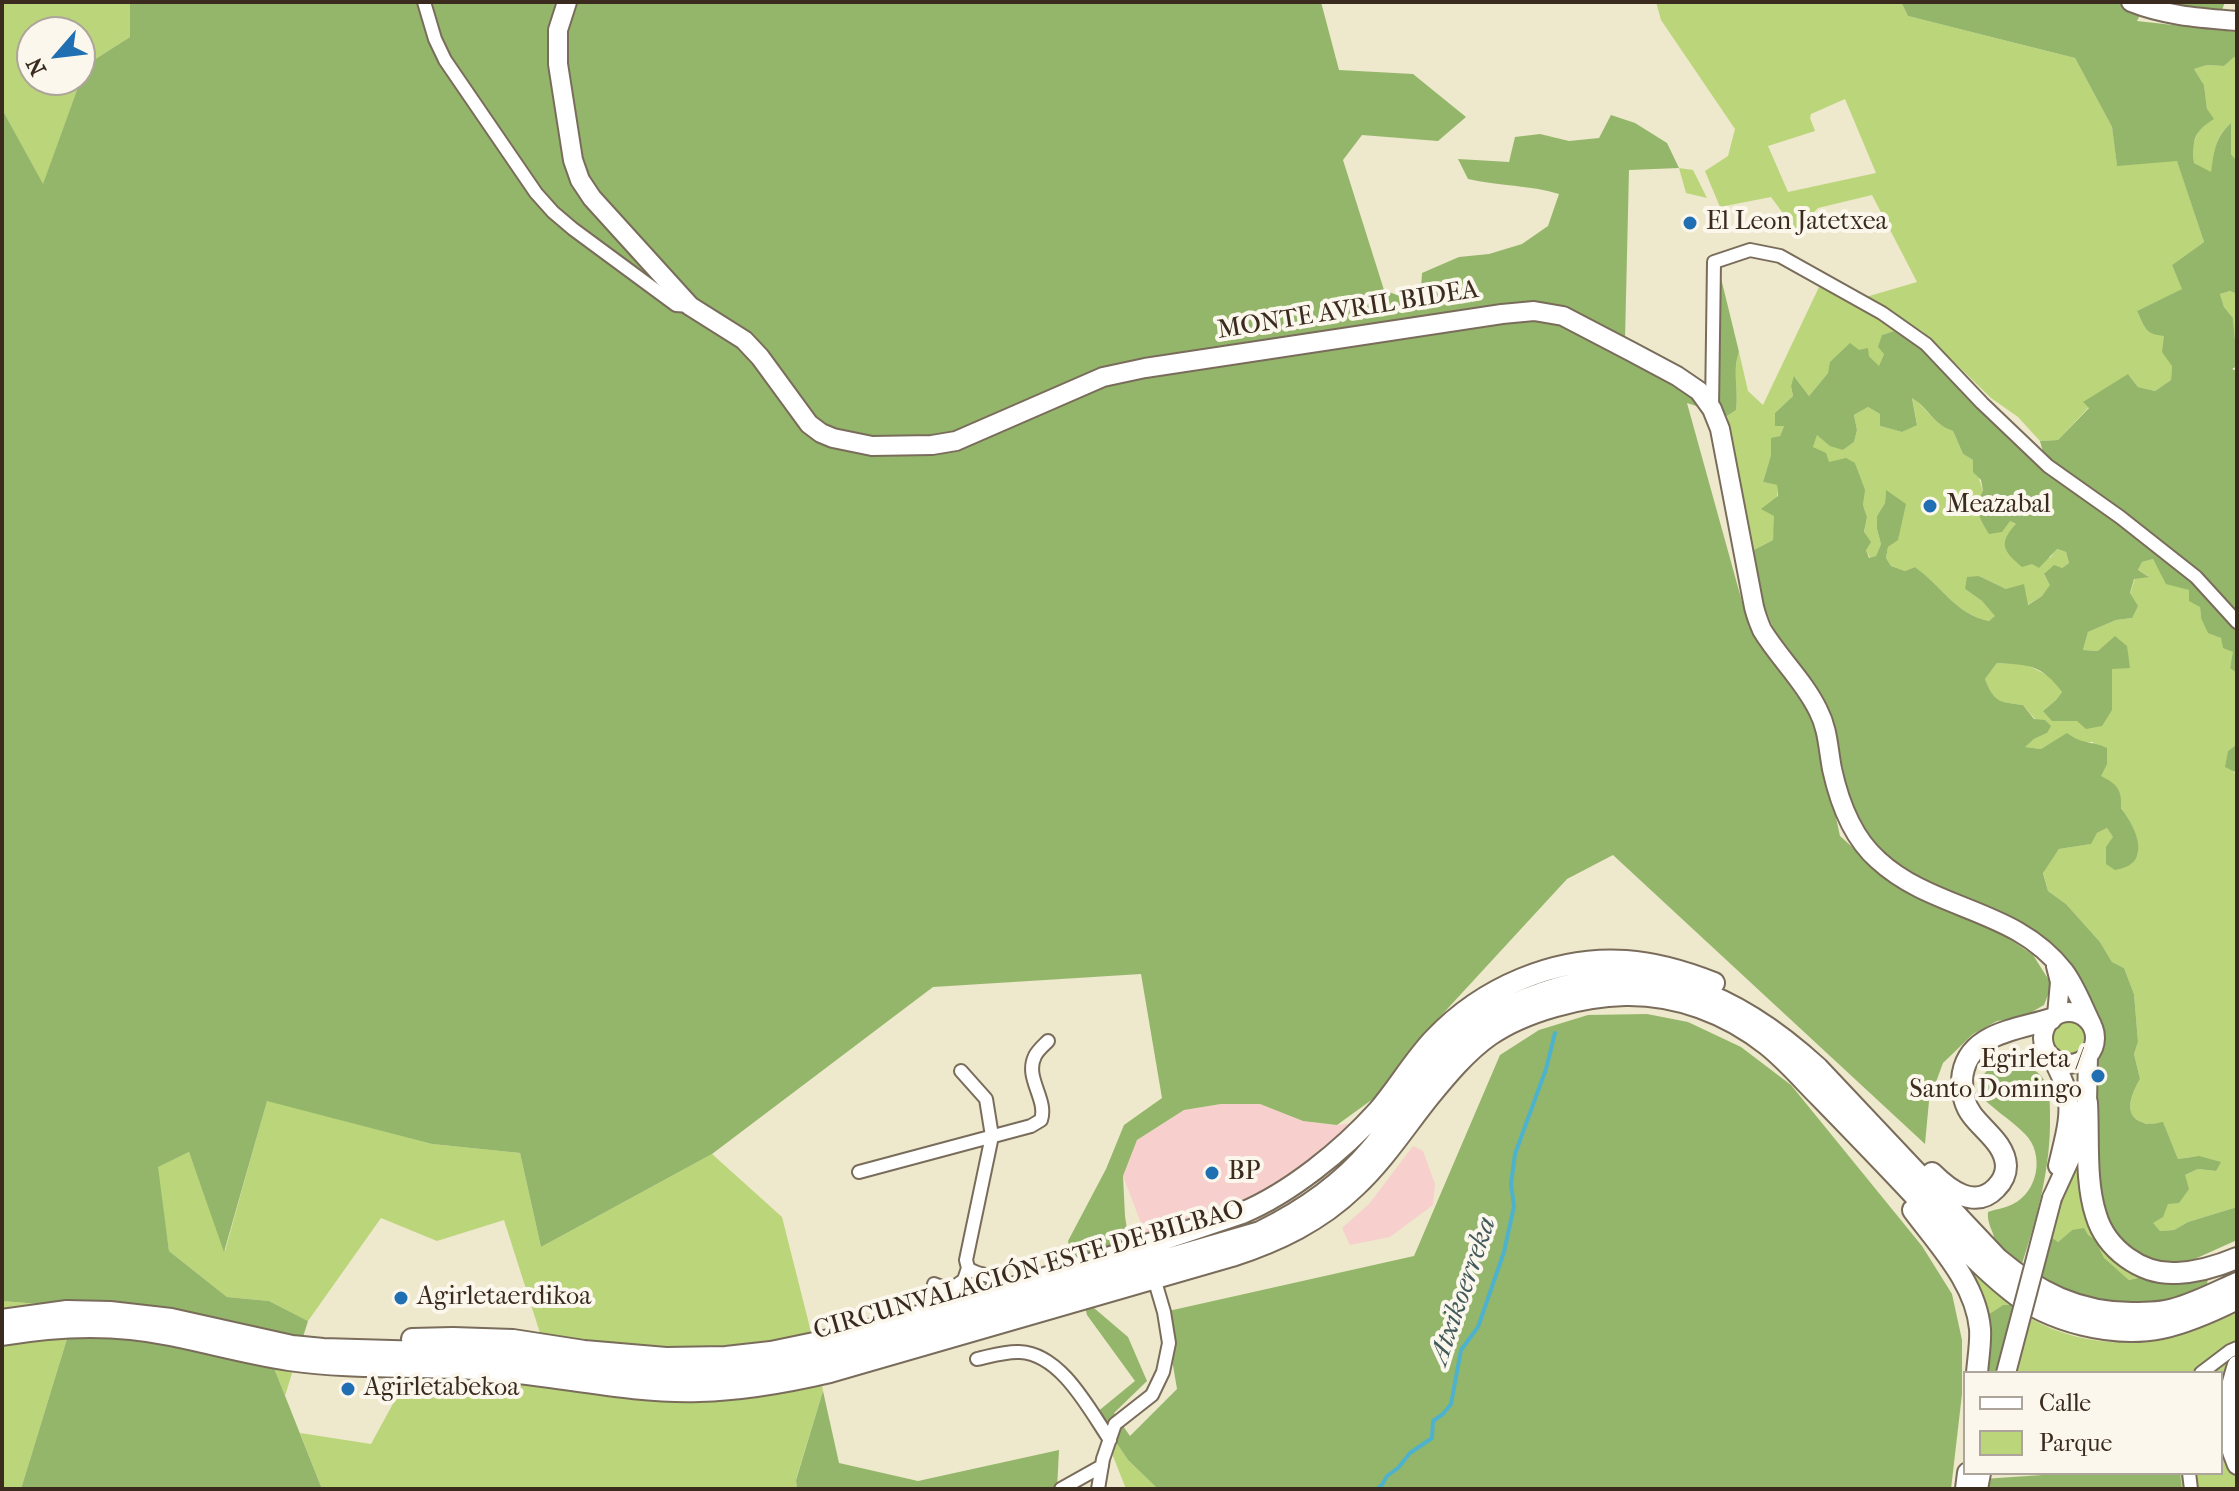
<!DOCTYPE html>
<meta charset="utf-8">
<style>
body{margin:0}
#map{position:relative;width:2239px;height:1491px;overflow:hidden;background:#eee8cc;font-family:"IM FELL French Canon",serif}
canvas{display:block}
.frame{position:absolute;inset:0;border:4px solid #3b2a1e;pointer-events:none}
.legend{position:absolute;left:1963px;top:1371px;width:260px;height:104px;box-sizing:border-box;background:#fbf7ec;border:2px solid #aea59a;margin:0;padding:10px 14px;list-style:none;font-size:24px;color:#3b2a1e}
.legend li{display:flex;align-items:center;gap:16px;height:40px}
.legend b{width:40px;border:2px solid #aea59a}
.north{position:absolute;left:16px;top:16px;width:80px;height:80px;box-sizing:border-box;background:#fbf7ec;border:2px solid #aea59a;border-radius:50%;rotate:242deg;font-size:22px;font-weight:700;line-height:32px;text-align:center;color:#3b2a1e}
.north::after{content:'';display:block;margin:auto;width:28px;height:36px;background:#1f6fb2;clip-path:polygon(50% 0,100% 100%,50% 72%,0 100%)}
</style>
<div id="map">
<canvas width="2239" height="1491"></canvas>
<div class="frame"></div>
<ul class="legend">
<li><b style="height:10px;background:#fff"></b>Calle</li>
<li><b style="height:22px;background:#bbd57a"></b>Parque</li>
</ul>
<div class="north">N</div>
</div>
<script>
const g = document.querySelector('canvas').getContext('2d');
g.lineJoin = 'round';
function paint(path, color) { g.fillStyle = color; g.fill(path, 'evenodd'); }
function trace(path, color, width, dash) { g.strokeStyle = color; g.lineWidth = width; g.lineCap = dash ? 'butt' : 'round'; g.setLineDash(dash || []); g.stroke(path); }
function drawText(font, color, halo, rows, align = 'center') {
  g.font = font + ' "IM FELL French Canon",serif'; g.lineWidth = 8; g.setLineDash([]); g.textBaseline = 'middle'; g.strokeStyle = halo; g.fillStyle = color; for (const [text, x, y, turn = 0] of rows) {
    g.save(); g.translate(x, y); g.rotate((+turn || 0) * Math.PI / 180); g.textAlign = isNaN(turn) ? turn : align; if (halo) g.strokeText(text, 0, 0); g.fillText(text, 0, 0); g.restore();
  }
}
paint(new Path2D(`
 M1221 1104H1260L1303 1121 1337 1125 1355 1123 1305 1169 1257 1200 1147 1239 1123 1176 1137 1140 1184 1110Z
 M1413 1146 1423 1151 1435 1184 1433 1205 1390 1237 1350 1245 1342 1228 1369 1204Z`), '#f7d0cd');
paint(new Path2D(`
 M2 2H130V37L86 65 43 185 2 109ZM32 32H80V80H32Z
 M1656 2H1901L1908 16 2075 58 2112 127 2117 165 2177 160 2204 242 2172 265 2183 289 2137 311C2145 328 2145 334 2165 335L2172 366 2171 380 2155 391 2138 387 2129 375 2084 403 2089 407 2058 440 2040 441 2018 417 1991 398 1923 332 1866 297 1917 282 1872 195 1818 208 1796 231 1771 197 1720 207 1705 171 1728 156 1735 129 1661 20ZM1845 99 1876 173 1788 192 1768 146 1815 131 1810 118 1811 114Z
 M2234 56 2237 58V161L2231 154 2230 124C2215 136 2214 154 2211 173L2194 163 2193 145 2207 109 2204 85 2194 69 2207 65 2224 66Z
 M1679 168 1693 170 1707 198 1686 193Z
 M1820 285 1883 321 1894 331 1882 335 1884 354 1879 367 1869 356 1828 373 1809 396 1795 377 1791 386 1793 396 1775 413 1784 426 1780 436 1771 439V455L1763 482 1777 485C1778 500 1775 524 1773 540L1752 551 1727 416 1736 410C1739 391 1732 370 1739 352L1748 391 1763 405Z
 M2230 291 2237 294V342L2235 340 2233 318 2224 307 2220 294Z
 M1912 397C1927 409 1934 424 1953 431L1963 454 1973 460 1983 491 2010 521 2017 525 2050 558 2056 549 2066 552 2069 563 2062 568 2044 575 2051 585 2042 596 2027 605 2006 589 1979 576 1965 589 1982 601 1996 616 1989 621C1955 614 1942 586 1915 567L1905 571 1891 566 1886 558 1888 547 1898 539 1901 523 1886 491 1885 503 1877 516V529L1881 544 1876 556 1870 558 1866 550 1864 533 1867 517 1863 505 1864 490 1855 463H1829L1813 447 1817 434 1843 450 1854 442 1857 430 1854 415 1868 407 1880 414V426L1902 432 1917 424Z
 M2153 559C2160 574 2174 585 2189 590L2200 607 2201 618 2234 652 2230 667 2237 673V744L2228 751 2234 773H2237V1207L2188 1222 2174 1230 2160 1231 2152 1224 2168 1204 2185 1175 2198 1169 2216 1171C2202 1153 2198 1156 2178 1159L2163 1123C2158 1123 2148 1125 2144 1123 2121 1116 2132 1093 2140 1079L2134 1054 2138 1042 2134 994 2124 968 2112 962 2100 942 2066 904 2048 891 2043 872 2059 849 2090 844 2097 833 2107 828 2113 837 2138 855C2138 821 2118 807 2103 780 2097 769 2096 754 2093 742H2079L2067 734 2041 749 2024 747 2034 739 2047 733 2023 705C2000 702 1993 703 1985 679L1997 663 2025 664 2051 677 2062 692 2056 700 2043 711 2112 710V669L2098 651 2083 650 2088 632 2116 620 2132 618 2130 594 2135 578 2148 576 2138 570 2142 562Z
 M2053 1038a16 16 0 1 1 32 0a16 16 0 1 1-32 0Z
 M267 1100 432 1144 520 1153 541 1247 712 1154 782 1217 809 1324 823 1391 796 1479 797 1489H322L300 1433 371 1444 401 1389 431 1327 540 1333 504 1220 437 1241 381 1218 308 1321 269 1301 227 1297 169 1251 157 1167 189 1152 225 1251Z
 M2083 1143 2160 1279 2138 1278 2129 1280 2103 1258 2095 1240 2072 1230 2058 1242 2050 1236 2065 1187Z
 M1948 1243 2013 1305H2003L1989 1314 1971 1274Z
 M2 1301 91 1308 160 1307 303 1337 285 1396 270 1358 70 1329 21 1489H2Z
 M2237 1313V1489H2182L2180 1473H2221V1373H2013L2028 1317C2071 1342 2124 1349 2173 1337 2195 1332 2216 1321 2237 1313Z
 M1096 1413 1128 1460 1158 1489H1126Z`), '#bbd57a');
paint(new Path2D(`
 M130 2H1321L1339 70 1413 74 1466 117 1438 141 1362 135 1343 160 1384 290 1420 304 1422 273 1459 257 1489 254 1522 244 1548 226 1559 194C1530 185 1498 186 1468 179L1458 159 1509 162 1515 137 1540 134 1569 141 1599 138 1611 115 1635 123 1667 143 1679 168 1629 170 1625 339 1670 362 1701 382 1718 402 1721 278 1739 352C1732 370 1739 391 1736 410L1727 416 1687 403 1749 627 1815 722 1840 836 1892 883 2002 934 2033 955 2052 985 2044 1005 2023 1017 1997 1021 1973 1034 1943 1063 1929 1101 1925 1144 1613 855 1567 879 1426 1032 1421 1053 1377 1096 1337 1125 1303 1121 1260 1104H1221L1184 1110 1137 1140 1123 1176 1125 1216 1136 1291 1094 1308 1128 1337 1147 1381 1114 1413 1130 1436 1177 1389 1164 1312 1414 1256 1500 1055 1539 1030 1588 1015 1647 1014 1688 1022 1741 1047 1791 1085 1922 1246 1952 1294 1962 1340V1394L1951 1489H1158L1128 1460 1096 1413 1135 1381 1087 1315 1068 1241 1106 1169 1124 1125 1162 1098 1141 974 933 987 712 1154 541 1247 520 1153 432 1144 267 1101 224 1252 189 1152 158 1167 169 1251 227 1297 269 1301 308 1321 303 1337 160 1307 91 1308 2 1301V109L43 184 86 65 130 37Z
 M1901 2H2147L2137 21 2237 32V58L2234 57 2224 66 2207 65 2194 69 2204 85 2207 109 2214 119C2194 131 2192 140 2194 163L2211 172C2214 152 2215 137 2231 123V154L2237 161V294L2230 291 2220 294 2224 307 2233 318 2235 340 2237 342V366L2232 369 2237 371V613L2205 580 2054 465 2043 452 2040 441 2058 440 2089 408 2083 402 2128 374 2138 387 2155 391 2171 380 2172 366 2162 352 2164 336C2145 334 2145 328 2137 311L2182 289 2172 265 2204 242 2177 161 2117 166 2112 127 2075 58 1908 16Z
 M2167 2H2225L2222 10 2184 6Z
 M1894 331 1916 345 2114 519 2191 579 2237 627V673L2230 668 2233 652 2223 648 2221 638 2208 633 2201 618 2200 607 2189 601V590L2166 584 2153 559 2142 562 2138 570 2149 577 2134 579 2130 593 2138 606 2132 618 2116 620 2088 632 2083 650 2098 651 2115 636 2127 646 2130 668 2112 669V710L2102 726 2086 729 2077 721H2052L2043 711 2056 700 2062 692C2041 664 2029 665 1997 663L1985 679C1994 703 2000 702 2023 705L2034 719 2045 720 2051 726 2047 733 2034 739 2025 747 2041 749 2067 733C2083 745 2090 740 2107 748V764L2101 776C2117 784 2122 789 2121 808 2132 822 2150 854 2128 866 2124 868 2119 869 2115 870L2106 864V847L2113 837 2107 828 2097 833 2091 844 2059 849 2043 873 2048 891 2066 904 2100 942 2112 962 2124 968 2134 994 2138 1042 2134 1054 2140 1079C2132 1093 2121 1116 2144 1123 2148 1125 2158 1123 2163 1122L2178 1159 2199 1156 2221 1162 2216 1171 2198 1169 2185 1175 2189 1189 2179 1203 2168 1204 2163 1217 2153 1223 2160 1231 2174 1230 2188 1222 2237 1207V1240L2188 1262 2169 1266 2133 1256 2099 1210 2093 1061 2098 1052 2100 1039 2098 1026 2069 970 1890 866 1859 825 1785 649C1764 615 1759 589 1752 551L1773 540 1774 516 1761 509 1778 496 1777 485 1763 482 1771 455V438L1780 436 1784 426H1775V413L1793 396 1791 386 1794 376 1809 396 1828 373 1830 362 1850 343 1859 350 1868 348 1869 356 1879 366 1884 354 1878 347 1882 335ZM1912 398C1929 408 1932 424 1953 431L1963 454 1973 460V472L1981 480 1983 491C1973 509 1980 519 1989 534L2002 532 2010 521 2016 524C1998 543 2003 551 2022 567L2032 564 2039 568 2057 549 2066 552 2069 563 2062 568 2054 565 2044 574 2050 585 2042 596 2028 605 2024 584 2006 589 1979 576 1967 577 1965 589 1982 601 1995 616 1989 621C1955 614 1942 586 1915 567L1905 571 1891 566 1886 558 1888 547 1898 540 1906 504 1886 490 1885 503 1877 516V529L1881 544 1876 556 1869 558 1866 550 1871 542 1864 532 1867 517 1863 505 1865 490 1855 463 1846 458 1829 462 1826 453 1813 447 1817 435 1830 446 1843 450 1854 442 1857 430 1854 415 1868 407 1880 414V426L1902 432 1917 425Z
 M2237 744V773L2225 767 2228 751Z
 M2014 1062C2028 1066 2041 1070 2047 1086 2050 1095 2050 1107 2050 1116 2051 1168 2037 1218 2021 1267L1995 1245C1995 1231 1987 1227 1988 1212 1996 1209 2006 1208 2013 1204 2038 1192 2045 1154 2025 1134 2010 1119 1991 1108 1977 1092 1982 1070 1991 1064 2014 1062Z
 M2084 1228 2088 1235 2095 1240 2104 1258 2129 1280 2138 1278 2208 1277 2207 1285 2165 1301 2100 1306 2037 1281 2050 1236 2058 1242 2072 1230Z
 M2003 1305H2013L1997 1373H1987L1989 1314Z
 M70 1329 270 1358 322 1489H21Z
 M823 1391 839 1463 918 1481 1059 1450 1057 1489H797L796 1480Z
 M2072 1473H2180L2182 1489H2152L2149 1487 2135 1489H1988L1983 1479Z`), '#94b66a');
trace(new Path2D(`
 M1377 1489 1382 1485 1387 1476 1398 1468 1410 1453 1432 1438 1433 1421 1443 1414 1451 1404 1461 1350 1478 1327 1504 1252 1514 1206 1511 1184 1515 1154 1546 1069 1555 1033`), '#4eb2cd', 4);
const street = new Path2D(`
 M424 2 435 39 445 60 536 193 553 212 573 229 676 305 690 306
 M1712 409 1714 262 1750 250 1780 256 1882 313 1926 344 1982 403 2048 466 2120 517 2196 577 2237 622
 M961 1071 986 1099 992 1136 966 1260 968 1268C982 1279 991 1269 1002 1290
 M859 1172 1031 1126 1041 1120C1048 1099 1024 1078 1035 1056 1037 1051 1044 1045 1048 1041
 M934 1284 950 1290 964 1280 968 1268
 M977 1359C991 1356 1006 1351 1020 1352 1061 1354 1089 1409 1110 1440
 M2201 1373 2230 1351 2237 1348
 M2189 1473 2191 1489
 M1061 1489 1102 1466
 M1098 1489 1103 1459 1115 1424 1152 1395 1163 1372 1169 1343 1164 1312 1154 1278`);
const secondary = new Path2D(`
 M567 2 558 30V64L573 160 580 180 592 198 690 306 744 340 760 357 809 424 821 433 833 438 872 446 932 445 956 441 1103 377 1145 368 1502 314 1534 311 1563 316 1632 352 1677 376 1699 391 1712 409 1720 429 1754 607C1756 615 1759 623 1762 630 1779 658 1804 681 1818 710 1828 729 1828 748 1832 769 1839 801 1853 838 1878 860 1933 911 2016 908 2064 971 2076 987 2083 1007 2092 1025
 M2131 2C2166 16 2200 18 2237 21
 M2056 966 2060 982 2057 1015
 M2043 1038a26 26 0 1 1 52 0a26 26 0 1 1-52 0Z
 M2052 1057C2057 1069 2065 1081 2067 1094 2072 1117 2063 1143 2058 1166
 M2052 1198 2074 1150 2087 1103 2088 1056
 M2237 1365C2225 1403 2221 1428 2237 1465
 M1978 1489 1981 1473`);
const primary = new Path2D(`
 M2087 1103C2089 1139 2085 1181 2096 1215 2106 1249 2141 1275 2177 1273 2197 1272 2218 1266 2237 1258
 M1932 1173C1949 1190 1975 1210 1996 1188 2002 1182 2006 1174 2006 1166 2005 1144 1984 1131 1972 1115 1965 1106 1962 1092 1962 1080 1965 1033 2016 1030 2051 1019
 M1913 1210C1939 1245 1976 1283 1980 1329 1981 1343 1978 1359 1977 1373
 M2 1320 67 1311 110 1312 171 1319 292 1346 323 1349 494 1354 655 1374 746 1372 808 1361 888 1340 1260 1232C1303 1211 1340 1186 1371 1149 1398 1117 1420 1080 1449 1049 1475 1023 1507 1005 1542 993 1652 955 1737 994 1818 1068L1998 1259C2037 1292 2079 1313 2132 1313 2145 1313 2161 1313 2174 1309 2196 1303 2217 1292 2237 1283
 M2 1335C59 1325 114 1323 170 1335 210 1343 249 1354 289 1360 359 1370 430 1364 500 1371 566 1377 632 1393 699 1391 743 1390 787 1382 830 1372L1232 1256C1278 1241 1320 1221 1355 1187 1384 1160 1405 1127 1429 1097 1447 1075 1467 1051 1490 1035 1525 1011 1582 996 1625 995 1676 994 1727 1013 1767 1045 1786 1060 1803 1080 1820 1097 1856 1134 1892 1171 1927 1209 1953 1237 1980 1266 2011 1291 2049 1322 2114 1338 2162 1328 2189 1322 2213 1311 2237 1299
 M412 1339 453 1338 513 1340 584 1351 666 1358 726 1357 771 1352 848 1336 950 1307 1087 1265 1242 1213C1290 1193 1343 1150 1378 1111 1398 1088 1413 1061 1434 1039 1482 988 1555 956 1626 961 1656 963 1686 972 1714 983
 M1966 1489 1968 1473`);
trace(street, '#7a6c5b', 16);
trace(secondary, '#7a6c5b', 22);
trace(primary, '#7a6c5b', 24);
trace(street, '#fff', 12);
trace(secondary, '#fff', 18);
trace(primary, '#fff', 20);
const secondaryBridge = new Path2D(`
 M2006 1373 2052 1198`);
trace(secondaryBridge, '#7a6c5b', 22, []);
trace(secondaryBridge, '#fff', 18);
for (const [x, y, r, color] of [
 [1690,223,8,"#1f6fb2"],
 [1930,506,8,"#1f6fb2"],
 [2098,1076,8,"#1f6fb2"],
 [1212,1173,8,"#1f6fb2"],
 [401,1298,8,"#1f6fb2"],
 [348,1389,8,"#1f6fb2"]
]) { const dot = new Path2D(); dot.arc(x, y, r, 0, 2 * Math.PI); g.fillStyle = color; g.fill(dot); trace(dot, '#fbf7ec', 3); }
drawText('26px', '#3b2a1e', '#fbf7ec', [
 ["El Leon Jatetxea",1706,223],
 ["Meazabal",1946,506],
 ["Egirleta /",2082,1061,"right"],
 ["Santo Domingo",2082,1091,"right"],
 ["BP",1228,1173],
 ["Agirletaerdikoa",417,1298],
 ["Agirletabekoa",364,1389]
], 'left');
drawText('26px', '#3b2a1e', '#fbf7ec', [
 ["MONTE AVRIL BIDEA",1348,311,-9],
 ["CIRCUNVALACIÓN ESTE DE BILBAO",1029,1271,-16]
]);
drawText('italic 28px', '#425a5b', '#fbf7ec', [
 ["Atxikoerreka",1464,1291,-71]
]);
</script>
